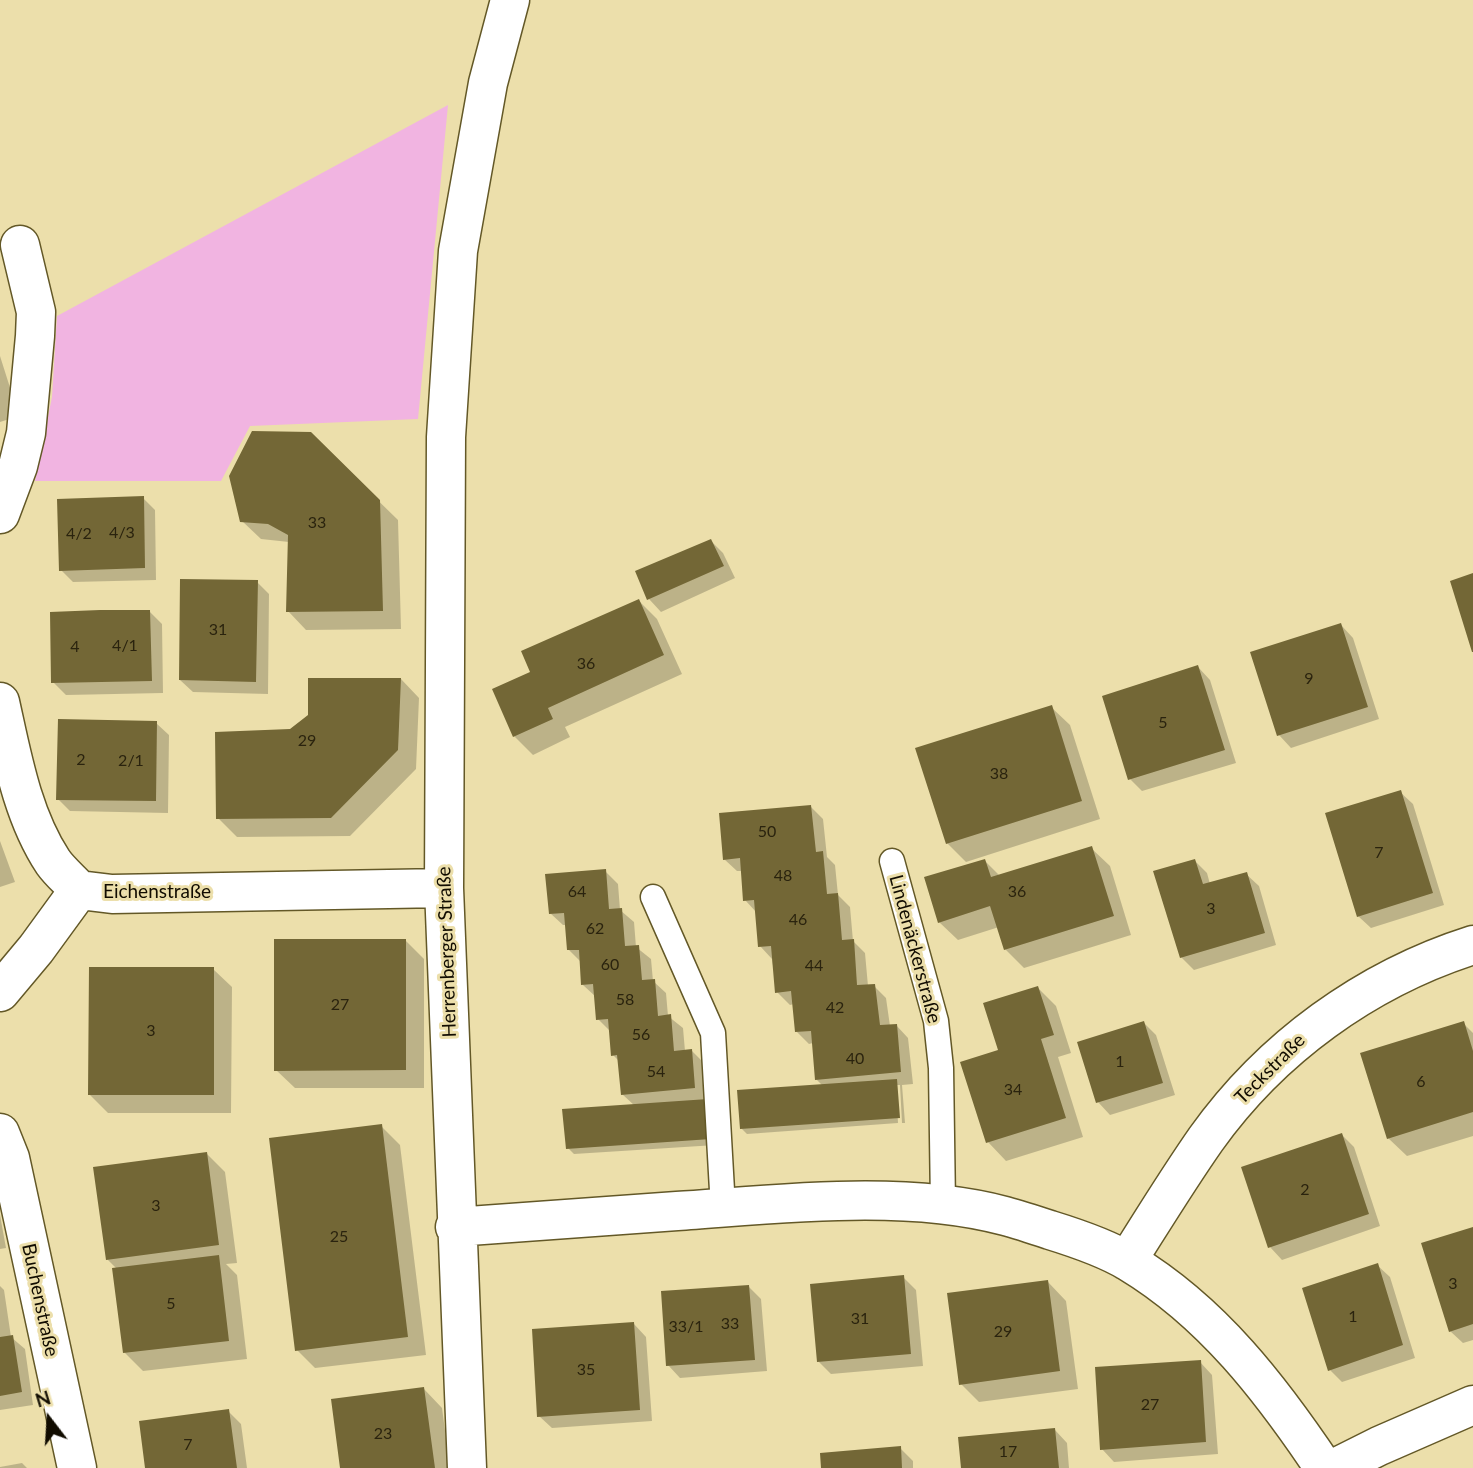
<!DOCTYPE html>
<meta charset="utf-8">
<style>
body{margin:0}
#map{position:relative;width:1473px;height:1468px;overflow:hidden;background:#ecdfab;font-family:Lato,sans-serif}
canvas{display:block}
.north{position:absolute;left:14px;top:1384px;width:70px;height:70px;-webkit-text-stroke:5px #ecdfab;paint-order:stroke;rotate:343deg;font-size:19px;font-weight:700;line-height:28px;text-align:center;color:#110c00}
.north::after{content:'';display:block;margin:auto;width:24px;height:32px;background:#110c00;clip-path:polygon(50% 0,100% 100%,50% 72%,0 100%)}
</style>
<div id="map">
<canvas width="1473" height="1468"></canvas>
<div class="north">N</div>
</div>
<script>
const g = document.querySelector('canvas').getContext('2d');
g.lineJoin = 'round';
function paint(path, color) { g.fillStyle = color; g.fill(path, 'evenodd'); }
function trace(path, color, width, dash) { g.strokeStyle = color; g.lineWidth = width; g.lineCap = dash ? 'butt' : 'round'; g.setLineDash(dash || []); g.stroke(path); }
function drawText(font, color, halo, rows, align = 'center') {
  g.font = font + ' Lato,sans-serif'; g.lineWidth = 6; g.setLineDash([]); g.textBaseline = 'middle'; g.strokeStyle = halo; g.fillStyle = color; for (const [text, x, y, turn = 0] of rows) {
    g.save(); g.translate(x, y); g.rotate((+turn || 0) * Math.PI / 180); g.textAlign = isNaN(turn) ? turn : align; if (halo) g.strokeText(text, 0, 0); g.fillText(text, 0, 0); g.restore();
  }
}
paint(new Path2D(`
 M448 105 418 419 250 426 221 481H35L52 397 57 316Z`), '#f1b4e1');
paint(new Path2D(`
 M0 356 19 416 0 422Z
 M310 434 398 520 401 629 306 630 288 611 289 542 261 539 242 521Z
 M143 498 155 510 156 580 73 582 61 570Z
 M711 541 723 553 735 578 661 612 649 599Z
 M257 582 269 594 268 694 193 692 180 680Z
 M639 601 657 619 682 674 565 727 570 737 533 755 514 736 532 673Z
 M149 611 162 624 163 693 66 695 53 682Z
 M1341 625 1353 638 1379 719 1291 748 1279 735 1252 653Z
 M1198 667 1210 680 1236 763 1142 791 1130 779Z
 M401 679 419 698 416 769 350 836 237 837 218 818 290 731Z
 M1051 707 1070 725 1100 819 966 862 947 843Z
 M156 723 169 735 168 813 70 811 58 799Z
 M1400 792 1413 804 1444 905 1371 928 1358 916Z
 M811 807 823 819 827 857 835 865 838 895 850 907 853 941 865 953 868 986H874L886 998 890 1026 896 1025 908 1038 913 1084 902 1085 905 1123H902L900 1085H896L898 1123 747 1134 741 1128 823 1086 816 1079 813 1043 809 1044 796 1031 794 1004 790 1005 777 992 772 959 760 946 757 913 745 900 742 871H737L724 859Z
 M0 841 15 882 0 887Z
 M1091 848 1110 866 1131 935 1024 968 1005 949 999 927 958 940 939 922 985 861 1000 876Z
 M1195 861 1207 873 1210 884 1246 874 1259 886 1276 945 1194 970 1181 957Z
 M605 871 618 884 620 910 634 922 636 947 651 959 653 981 666 993 668 1016 683 1028 685 1051H692L704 1063 716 1145 574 1154 568 1148 635 1106 622 1094 620 1062 613 1055 611 1032 598 1019 596 997 583 985 581 962 569 950 567 925H563L550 913Z
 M406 941 424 959V1088H295L276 1070Z
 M213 969 232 987 231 1113H108L90 1095Z
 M1038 988 1056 1006 1071 1053 1058 1057 1083 1137 1006 1161 988 1142 1000 1051Z
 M1144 1023 1156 1035 1175 1095 1110 1115 1098 1102Z
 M1463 1023 1473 1033V1136L1407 1156 1388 1138Z
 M381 1126 400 1145 426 1355 315 1368 297 1350Z
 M1342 1135 1354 1147 1380 1226 1282 1260 1270 1247Z
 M207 1154 225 1172 237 1263 226 1264 237 1275 247 1359 143 1371 124 1352 117 1269 107 1259Z
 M0 1215 6 1248 0 1249Z
 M1473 1229V1340L1463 1343 1450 1331Z
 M1377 1265 1390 1277 1415 1358 1342 1382 1330 1370Z
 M903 1277 916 1290 923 1366 831 1374 818 1361Z
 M1048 1282 1066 1301 1078 1389 979 1402 961 1384Z
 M0 1286 4 1290 11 1337 25 1349 33 1405 0 1410Z
 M749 1287 761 1299 767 1371 680 1378 668 1365Z
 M634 1324 646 1337 652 1421 552 1428 539 1416Z
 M1200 1362 1212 1375 1218 1454 1114 1462 1102 1449Z
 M424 1389 442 1408 450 1468H342Z
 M228 1411 241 1424 247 1468H146Z
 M1055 1430 1067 1443 1069 1468H963Z
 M900 1448 913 1461V1468H823Z
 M22 1463 27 1468H0V1467Z`), '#0003');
paint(new Path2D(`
 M252 431 311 432 380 500 383 611 286 612 288 535 268 524 240 522 229 476Z
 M144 496 145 568 59 571 57 499Z
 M711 539 724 566 647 600 635 571Z
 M1473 573V652H1472L1450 581Z
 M180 579 258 580 256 682 179 680Z
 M639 599 664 655 548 708 553 719 513 737 492 689 530 672 521 651Z
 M100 610H150L152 681 51 683 50 612Z
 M1341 623 1368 707 1277 736 1250 652Z
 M1198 665 1225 750 1128 780 1102 696Z
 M308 678H401L398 750 331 818 216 819 215 732 290 729 308 715Z
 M1052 705 1082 801 946 844 915 748Z
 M58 719 157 721 156 801 56 800Z
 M1401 790 1433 893 1357 917 1325 813Z
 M811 805 816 852 823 851 827 894 838 893 842 940 854 939 857 985 875 984 880 1025 897 1024 901 1072 815 1080 811 1031 795 1032 791 991 775 993 771 946 758 947 754 900 743 901 740 858 723 860 719 813Z
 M1092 846 1114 916 1004 950 990 906 938 923 924 877 985 859 991 877Z
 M1195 859 1203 884 1247 872 1265 933 1180 958 1153 871Z
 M606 869 609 909 622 908 625 946 639 945 642 980 655 979 658 1016 671 1014 674 1051 692 1049 695 1088 621 1095 617 1055 611 1056 608 1019 596 1020 593 984 581 985 579 950H567L564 913 549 914 545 874Z
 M274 939H406V1070L274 1071Z
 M89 967H214V1095H88Z
 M1038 986 1054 1035 1041 1039 1066 1118 986 1143 960 1062 998 1050 983 1003Z
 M1144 1021 1163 1083 1096 1103 1077 1042Z
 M1464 1021 1473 1051V1112L1387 1139 1360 1053Z
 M897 1079 900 1118 740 1129 737 1090Z
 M708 1099 711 1139 566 1149 562 1109Z
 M382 1124 408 1337 295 1351 269 1138Z
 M1342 1133 1369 1214 1268 1248 1241 1167Z
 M207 1152 219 1245 106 1260 93 1167Z
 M1473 1227V1324L1449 1332 1421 1243Z
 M219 1255 229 1341 123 1353 112 1268Z
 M1378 1263 1403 1345 1328 1371 1302 1288Z
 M904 1275 911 1354 817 1362 810 1284Z
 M1048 1280 1060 1371 959 1385 947 1293Z
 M749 1285 755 1360 666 1366 661 1291Z
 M634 1322 640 1410 537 1417 532 1329Z
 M13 1335 22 1392 0 1396V1337Z
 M1201 1360 1206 1442 1100 1450 1095 1367Z
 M424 1387 435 1468H340L331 1399Z
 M229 1409 237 1468H145L139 1421Z
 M1055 1428 1059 1468H961L958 1437Z
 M901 1446 902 1468H821L820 1453Z`), '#736736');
const lane = new Path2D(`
 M892 861 936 1021 941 1068 943 1205
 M653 897 713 1033 723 1208`);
const street = new Path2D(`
 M0 514 18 466 26 433 35 336 36 312 20 245
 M0 702C12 756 22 815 53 862 60 872 71 881 79 890L112 894 444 888
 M0 992 36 949 79 890
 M0 1133 10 1158 77 1468
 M455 1227C529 1222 603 1217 677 1211 780 1204 905 1189 1005 1216 1020 1220 1035 1225 1050 1230 1076 1238 1106 1248 1129 1262 1212 1312 1271 1389 1324 1468
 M1127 1261C1153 1220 1178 1179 1206 1139 1271 1048 1366 979 1473 945
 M467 1468 444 888 446 437 458 251 488 83 510 0
 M1335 1468 1379 1446 1473 1405`);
trace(lane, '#635827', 27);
trace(street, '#635827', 41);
trace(lane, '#fff', 24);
trace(street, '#fff', 38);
drawText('16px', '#2a230e', null, [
 ["33",317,523],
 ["4/3",122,533],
 ["4/2",79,534],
 ["31",218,630],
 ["4/1",125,646],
 ["4",75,647],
 ["36",586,664],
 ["9",1309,679],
 ["5",1163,723],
 ["29",307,741],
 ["2",81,760],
 ["2/1",131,761],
 ["38",999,774],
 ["50",767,832],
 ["7",1379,853],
 ["48",783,876],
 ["64",577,892],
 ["36",1017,892],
 ["3",1211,909],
 ["46",798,920],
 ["62",595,929],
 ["60",610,965],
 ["44",814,966],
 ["58",625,1000],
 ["27",340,1005],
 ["42",835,1008],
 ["3",151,1031],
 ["56",641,1035],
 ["40",855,1059],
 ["1",1120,1062],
 ["54",656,1072],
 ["6",1421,1082],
 ["34",1013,1090],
 ["2",1305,1190],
 ["3",156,1206],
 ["25",339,1237],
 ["3",1453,1284],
 ["5",171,1304],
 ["1",1353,1317],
 ["31",860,1319],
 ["33",730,1324],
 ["33/1",686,1327],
 ["29",1003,1332],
 ["35",586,1370],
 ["27",1150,1405],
 ["23",383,1434],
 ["7",188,1445],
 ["17",1008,1452]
]);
drawText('19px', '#110c00', '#ecdfab', [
 ["Eichenstraße",157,892],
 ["Lindenäckerstraße",915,949,75],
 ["Herrenberger Straße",447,952,-92],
 ["Teckstraße",1270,1069,-45],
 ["Buchenstraße",40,1300,78]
]);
</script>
